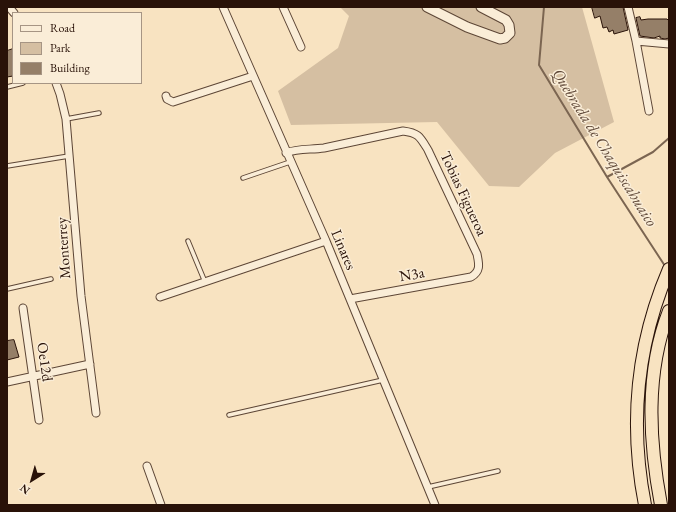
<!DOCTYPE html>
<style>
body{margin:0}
#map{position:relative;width:676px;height:512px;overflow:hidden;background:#f8e3c1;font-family:"EB Garamond",serif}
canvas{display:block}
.frame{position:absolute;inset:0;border:8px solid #291208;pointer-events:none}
.legend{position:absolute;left:12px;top:12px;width:130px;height:72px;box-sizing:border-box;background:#faedd7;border:1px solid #a69584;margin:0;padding:5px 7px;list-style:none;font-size:12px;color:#291208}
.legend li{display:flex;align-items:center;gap:8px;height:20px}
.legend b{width:20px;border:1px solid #a69584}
.north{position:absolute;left:12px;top:460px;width:40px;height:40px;-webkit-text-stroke:3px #faedd7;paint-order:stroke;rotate:217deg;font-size:11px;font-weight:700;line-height:16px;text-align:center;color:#291208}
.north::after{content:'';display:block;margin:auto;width:14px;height:18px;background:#291208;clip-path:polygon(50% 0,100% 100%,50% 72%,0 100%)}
</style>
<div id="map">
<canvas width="676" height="512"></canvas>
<div class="frame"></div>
<ul class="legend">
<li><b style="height:5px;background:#faedd7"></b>Road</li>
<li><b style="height:11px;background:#d5bfa2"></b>Park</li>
<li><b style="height:11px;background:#957f68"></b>Building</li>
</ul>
<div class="north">N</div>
</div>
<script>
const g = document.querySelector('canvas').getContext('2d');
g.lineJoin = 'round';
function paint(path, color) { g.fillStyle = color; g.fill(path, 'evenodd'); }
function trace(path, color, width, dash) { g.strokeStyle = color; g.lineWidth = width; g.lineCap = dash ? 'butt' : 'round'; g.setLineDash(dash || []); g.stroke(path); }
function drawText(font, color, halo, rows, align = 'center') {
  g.font = font + ' "EB Garamond",serif'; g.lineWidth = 3; g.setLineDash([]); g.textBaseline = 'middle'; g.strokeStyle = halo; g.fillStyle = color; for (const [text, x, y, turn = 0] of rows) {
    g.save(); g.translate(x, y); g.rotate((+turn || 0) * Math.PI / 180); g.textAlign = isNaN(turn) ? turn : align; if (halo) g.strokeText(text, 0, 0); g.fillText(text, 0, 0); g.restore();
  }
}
paint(new Path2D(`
 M340 7H582L614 122 555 153 519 187 489 186 437 122 291 125 278 91 338 48 349 16Z`), '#d5bfa2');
trace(new Path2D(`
 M544 7 539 65 607 177 665 266
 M607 177 653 152 669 138`), '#7b6551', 2);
const building = new Path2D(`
 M592 7H623L628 30 614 34 613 30 609 32 607 27 603 28 600 16 595 18Z
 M640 17 641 20 648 19H667L669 21V38L665 39 660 38V36L654 38 640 36 636 18Z
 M13 49V76L7 77V51Z
 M14 340 19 357 7 360V341Z`);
paint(building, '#957f68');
trace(building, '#291208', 1);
const service = new Path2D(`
 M7 87 23 83
 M66 119 99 113
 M7 166 69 156
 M243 178 290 162
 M188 241 205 282
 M7 289 51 279
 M229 415 383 380
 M428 487 498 471`);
const minor = new Path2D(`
 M9 7 14 13
 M223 7 326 241 435 505
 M283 7 301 47
 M628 7 636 41 649 111
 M636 41 669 44
 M56 83 60 94 66 119 81 296 96 413
 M166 96 167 99 173 102 253 76
 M286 153C298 148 311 150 324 148L403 131C419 133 420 137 428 150L477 254C479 264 481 271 471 277L350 299
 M160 297 326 241
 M23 308 39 420
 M7 382 90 364
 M147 466 161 505`);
const tertiary = new Path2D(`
 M427 7 467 27 500 39 505 38 510 33 509 25 506 20 481 7`);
const trunk = new Path2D(`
 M645 505C629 423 636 346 669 269
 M661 505C649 441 645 373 669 311`);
trace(service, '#5d4636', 5.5);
trace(minor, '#5d4636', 9);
trace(tertiary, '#5d4636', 11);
trace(trunk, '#291208', 14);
trace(service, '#faedd7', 3.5);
trace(minor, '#faedd7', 7);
trace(tertiary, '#faedd7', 9);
trace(trunk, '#f8e3c1', 12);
drawText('15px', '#291208', '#faedd7', [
 ["Tobias Figueroa",463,194,65],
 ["Monterrey",64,248,-94],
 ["Linares",343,250,67],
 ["N3a",412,275,-10],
 ["Oe12d",44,362,82]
]);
drawText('italic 16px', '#604939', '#faedd7', [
 ["Quebrada de Chaquiscahuaico",604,148,58]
]);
</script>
